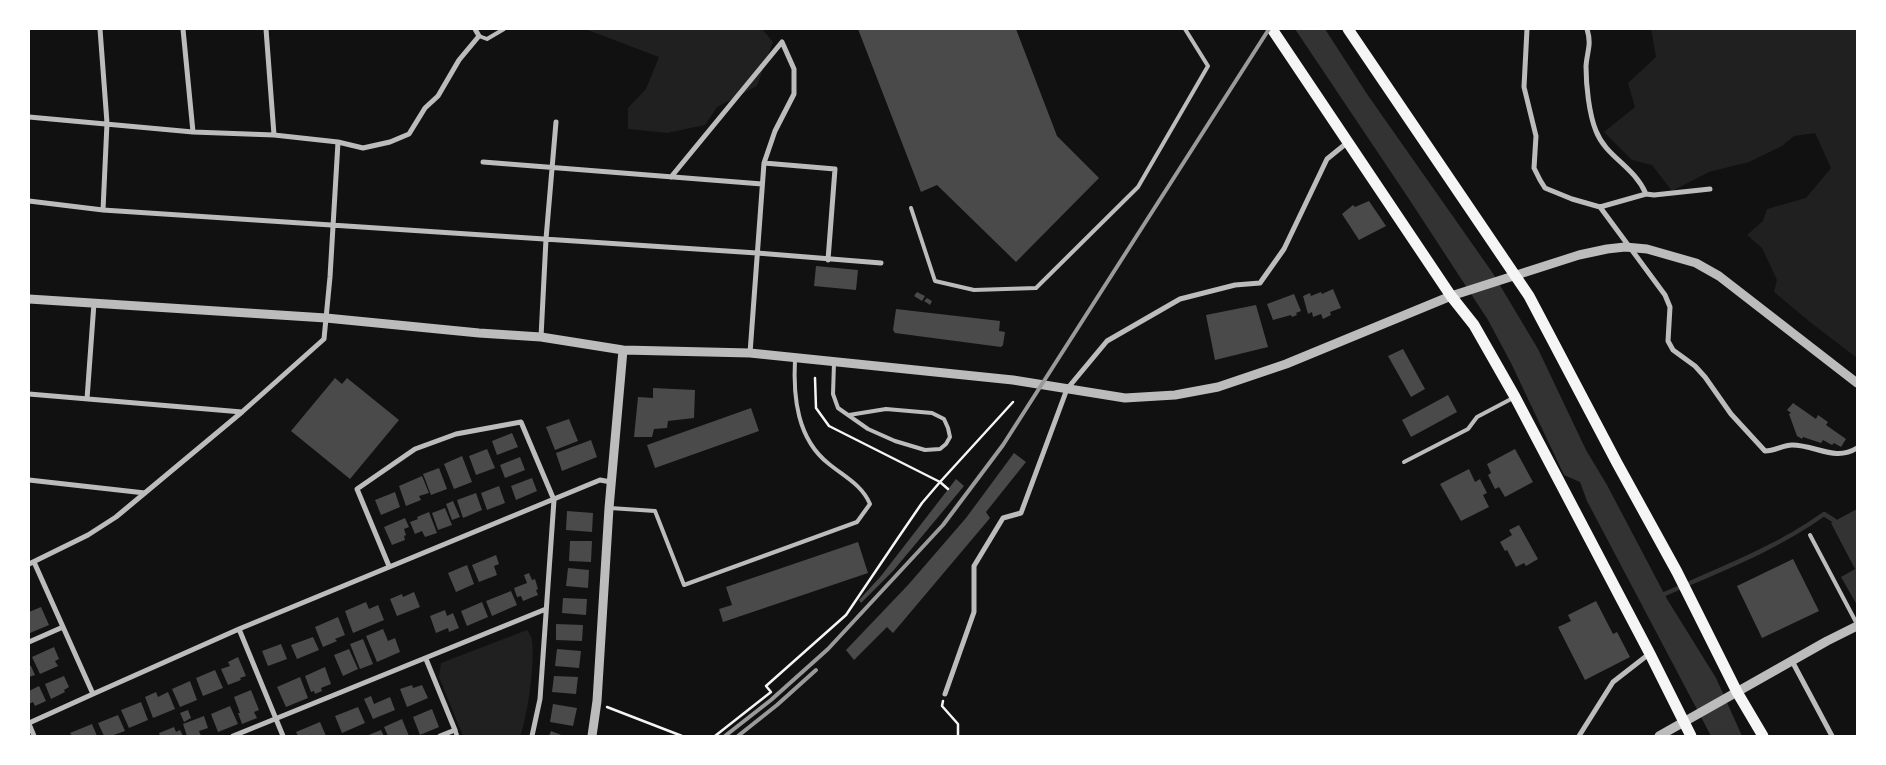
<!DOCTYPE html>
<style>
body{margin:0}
#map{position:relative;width:1886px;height:765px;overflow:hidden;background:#111;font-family:Spectral,serif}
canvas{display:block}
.frame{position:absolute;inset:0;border:30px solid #fff;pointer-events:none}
</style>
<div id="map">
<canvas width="1886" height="765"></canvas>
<div class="frame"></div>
</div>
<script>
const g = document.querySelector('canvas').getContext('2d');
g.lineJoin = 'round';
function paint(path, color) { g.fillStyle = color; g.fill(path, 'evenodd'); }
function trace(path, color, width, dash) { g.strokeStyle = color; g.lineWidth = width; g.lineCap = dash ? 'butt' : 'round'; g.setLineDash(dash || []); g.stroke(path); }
paint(new Path2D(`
 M585 29H762L773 42 757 86 717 107 705 125 667 133 628 129V108L646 89 659 57Z
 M1651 29H1857V358L1810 322 1774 292 1777 280 1762 248 1747 235 1763 221 1767 209 1806 198 1831 168 1815 133 1794 136 1782 146 1749 162 1709 172 1672 191 1652 165 1632 160 1604 132 1635 107 1628 83 1656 57Z
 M527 630C529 633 531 636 532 640 535 663 528 715 520 736H463L439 677 441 663Z`), '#202020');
paint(new Path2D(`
 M1295 29H1325L1367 94 1492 272 1538 349 1586 450 1607 485 1667 599 1716 678 1742 736H1711L1587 501 1580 482 1564 475 1511 363 1488 320 1409 199Z
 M1857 509V605L1841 577 1855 569 1831 523Z`), '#333');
trace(new Path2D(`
 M1660 596C1716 571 1774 550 1824 514L1835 521`), '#333', 4.5);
paint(new Path2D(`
 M858 29H1016L1057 136 1099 178 1016 262 937 185 921 192Z
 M1369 201 1386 226 1359 240 1342 214 1353 205 1355 207Z
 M816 266 858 270 856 290 814 286Z
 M1333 289 1341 308 1330 312 1331 315 1323 319 1321 314 1313 317 1312 312 1308 314 1303 296 1310 293 1311 296 1321 292 1322 294Z
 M917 292 925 296 922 301 914 296Z
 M1294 294 1301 311 1296 313 1297 315 1292 317 1291 315 1273 320 1267 304Z
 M927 298 932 301 930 305 924 301Z
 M1256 305 1268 347 1215 360 1206 315Z
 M896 309 1000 321 999 331 1005 332 1003 345 1001 347 895 333 893 330Z
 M1403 349 1425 389 1411 397 1388 356Z
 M335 378 342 384 347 378 399 420 350 479 291 431Z
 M653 388 695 390 694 418 668 421 667 428 654 429 652 437H634L638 397 653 398Z
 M1448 395 1457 412 1411 437 1402 420Z
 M1793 403 1816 419 1818 415 1828 422 1826 425 1846 439 1841 447 1834 443 1832 445 1823 440 1821 443 1803 437 1802 439 1797 436 1789 414 1791 413 1787 410Z
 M751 408 759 431 655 468 647 445Z
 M569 419 578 441 555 450 546 427Z
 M512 433 518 447 497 455 492 441Z
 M591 440 597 457 562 471 556 453Z
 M487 449 495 468 476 475 469 456Z
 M1515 449 1533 482 1505 497 1499 487 1495 489 1488 475 1491 473 1487 464Z
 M1014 453 1026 462 986 512 990 518 893 633 887 627 854 660 846 650 908 585 966 518Z
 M462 456 472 482 454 489 444 464Z
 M520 457 525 470 505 478 500 465Z
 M439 468 447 489 431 495 423 474Z
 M1469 469 1475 482 1480 479 1487 493 1483 495 1489 507 1461 521 1440 484Z
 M422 476 429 493 419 496 421 500 406 506 399 486Z
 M532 478 537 491 516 500 511 486Z
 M956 479 964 486 893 571 861 603 859 600 881 576Z
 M499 486 505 503 487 510 481 493Z
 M395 492 400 507 381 515 375 500Z
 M476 493 482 510 463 518 457 500Z
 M453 501 460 517 452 520 446 504Z
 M445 508 452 525 438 530 432 513Z
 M567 511 593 513 592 532 566 530Z
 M429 512 437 533 425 537 422 531 415 534 410 522 418 519 417 517Z
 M405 518 409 527 404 529 406 535 404 536 405 540 392 545 384 527Z
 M1519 525 1538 559 1526 566 1524 563 1516 567 1507 550 1505 551 1500 542 1512 535 1509 530Z
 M570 541H592L591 562 569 561Z
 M858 542 868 573 723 622 719 609 732 605 726 587Z
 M496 555 499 564 494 566 497 575 479 582 472 565Z
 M1793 559 1819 611 1762 638 1737 586Z
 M467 565 474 584 456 592 448 573Z
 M568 568 589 570 588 588 566 586Z
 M529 573 532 580 535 579 538 589 536 590 538 595 523 601 521 596 517 597 514 588 527 583 524 575Z
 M511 591 517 605 492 616 486 601Z
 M414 592 420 607 397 616 390 599 402 594 403 597Z
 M563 598 587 599 586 615 562 613Z
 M1596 601 1613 634 1617 632 1630 657 1585 680 1558 627 1571 621 1568 615Z
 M366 602 369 609 378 605 384 620 353 633 345 611Z
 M482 602 488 617 467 626 461 611Z
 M41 607 49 625 30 633 29 612Z
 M445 610 447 616 453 613 459 628 449 632 448 628 436 633 430 616Z
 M338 617 345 635 335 639 337 641 323 647 315 627Z
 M556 624 583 625 582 641 556 640Z
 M383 629 388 641 395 638 400 652 377 662 366 636Z
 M313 637 319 650 297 659 291 645Z
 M363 639 373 664 360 669 350 644Z
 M281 644 287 659 268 666 262 651Z
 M54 647 59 659 55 661 58 666 40 674 32 657Z
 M349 649 358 669 343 676 334 655Z
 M557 649 581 651 579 668 555 666Z
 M238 657 246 676 240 678 241 680 228 685 221 669 230 666 228 662Z
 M29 666H31L35 675 29 677Z
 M325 667 331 684 321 688 322 691 315 694 314 691 311 692 305 676Z
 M215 670 223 688 203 696 196 678Z
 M64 676 69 687 64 690 65 692 51 699 45 684Z
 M554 676 578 677 576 694 552 692Z
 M300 677 308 698 286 707 277 687Z
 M190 681 197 700 180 707 172 689Z
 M412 685 413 688 422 685 428 698 407 707 400 689Z
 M39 686 46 701 35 706 33 702 29 704V691Z
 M251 690 259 710 254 712 257 718 242 724 238 713H240L234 697Z
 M156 692 158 697 168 692 175 709 153 718 145 697Z
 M371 696 374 704 390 697 395 710 373 719 364 699Z
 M141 702 148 720 129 728 121 710Z
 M553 704 577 708 573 726 550 722Z
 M230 706 238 724 218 732 211 714Z
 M358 707 365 723 342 733 335 716Z
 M432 709 439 727 420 735 413 717Z
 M188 710 191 718 184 722 180 713Z
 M118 715 125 731 111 736H104L98 723Z
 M204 716 208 728 199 731 201 736H187L183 724Z
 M402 719 409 736H388L384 727Z
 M320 722 326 736H298L296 732Z
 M92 724 97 736H72L70 733Z
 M174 727 176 732 180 730 183 736H160L159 733Z
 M381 730 384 736H366Z
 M551 731 564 736H549Z`), '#4a4a4a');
trace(new Path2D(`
 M815 378 816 408 829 426 940 482 1013 402
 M943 701 942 706 958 724V736
 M607 707 682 736
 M715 736 771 692 766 686 846 615 898 538 922 503 940 482 948 489`), '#f5f5f5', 2.5);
trace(new Path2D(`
 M479 36 487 39 504 29
 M911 208 935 281 974 290 1036 288 1138 187 1208 66 1185 29
 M834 363 833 394 838 408 868 429 895 441 925 450 940 449 946 444 950 437 948 428 944 419 932 413 886 409 849 415
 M1404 462 1468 429 1477 417 1513 398
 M610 508 655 511 684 585 857 522 870 504C862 485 845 477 829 464 797 439 793 397 795 359
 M1810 535 1857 624`), '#bcbcbc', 4);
trace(new Path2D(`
 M455 730 457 736`), '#bcbcbc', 4.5);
trace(new Path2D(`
 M100 29 107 123 103 210
 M183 29 193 132
 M266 29 274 135
 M1527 29 1524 87 1536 136 1534 168 1540 180 1545 188 1572 199 1600 207 1646 194 1654 195 1710 189
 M1587 29C1592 45 1587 51 1586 66 1586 85 1589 114 1596 131 1606 157 1634 166 1646 194
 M29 117 193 132 274 135 338 142 363 148 390 142 409 134 425 108 438 96 459 60 479 36 475 29
 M483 162 762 184
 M764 163 835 169 828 260
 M671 177 782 42 794 69V94L775 131 764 163 750 353
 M29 201 103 210 757 253 881 263
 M1600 207 1665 295 1670 307 1668 341 1673 350 1695 366 1705 377 1731 414 1765 451C1775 451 1783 445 1792 445 1816 445 1835 462 1857 448
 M541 337 546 239 556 122
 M29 394 242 412
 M87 399 94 303
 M29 480 145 493
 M34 562 93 694 239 629 600 480 611 482
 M29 564 88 535 116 517 242 412 324 339 330 277 338 142
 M389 566 357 489 415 449 456 434 521 422 554 500 540 699 532 736
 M239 629 283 736
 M29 642 63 627
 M426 659 455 730 440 736
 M1792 661 1832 736
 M945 694 974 612V566L1003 518 1021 513 1067 389 1107 341 1180 299 1235 285 1260 283 1284 249 1327 159 1348 142
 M29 723 93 694
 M29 724 34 736
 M233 736 546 609
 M1579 736 1613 682 1649 654`), '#bcbcbc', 5);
trace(new Path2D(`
 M29 299 326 318 479 333 541 337 623 350 750 353 1013 380 1125 398 1175 395 1218 387 1286 364 1451 296 1579 255 1607 249 1625 247 1647 249 1696 263 1719 276 1857 383
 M592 736 597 701 609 508 623 350
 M1659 736 1827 641 1857 626`), '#bcbcbc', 9);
trace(new Path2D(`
 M1272 29 1451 296 1474 325 1515 397 1650 654 1691 736
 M1348 29 1529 296 1617 463 1677 572 1737 692 1763 736`), '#f5f5f5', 11);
trace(new Path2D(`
 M725 736 771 700 828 649 943 525 1003 445 1269 29
 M738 736 777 705 816 670`), '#9a9a9a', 4);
</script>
